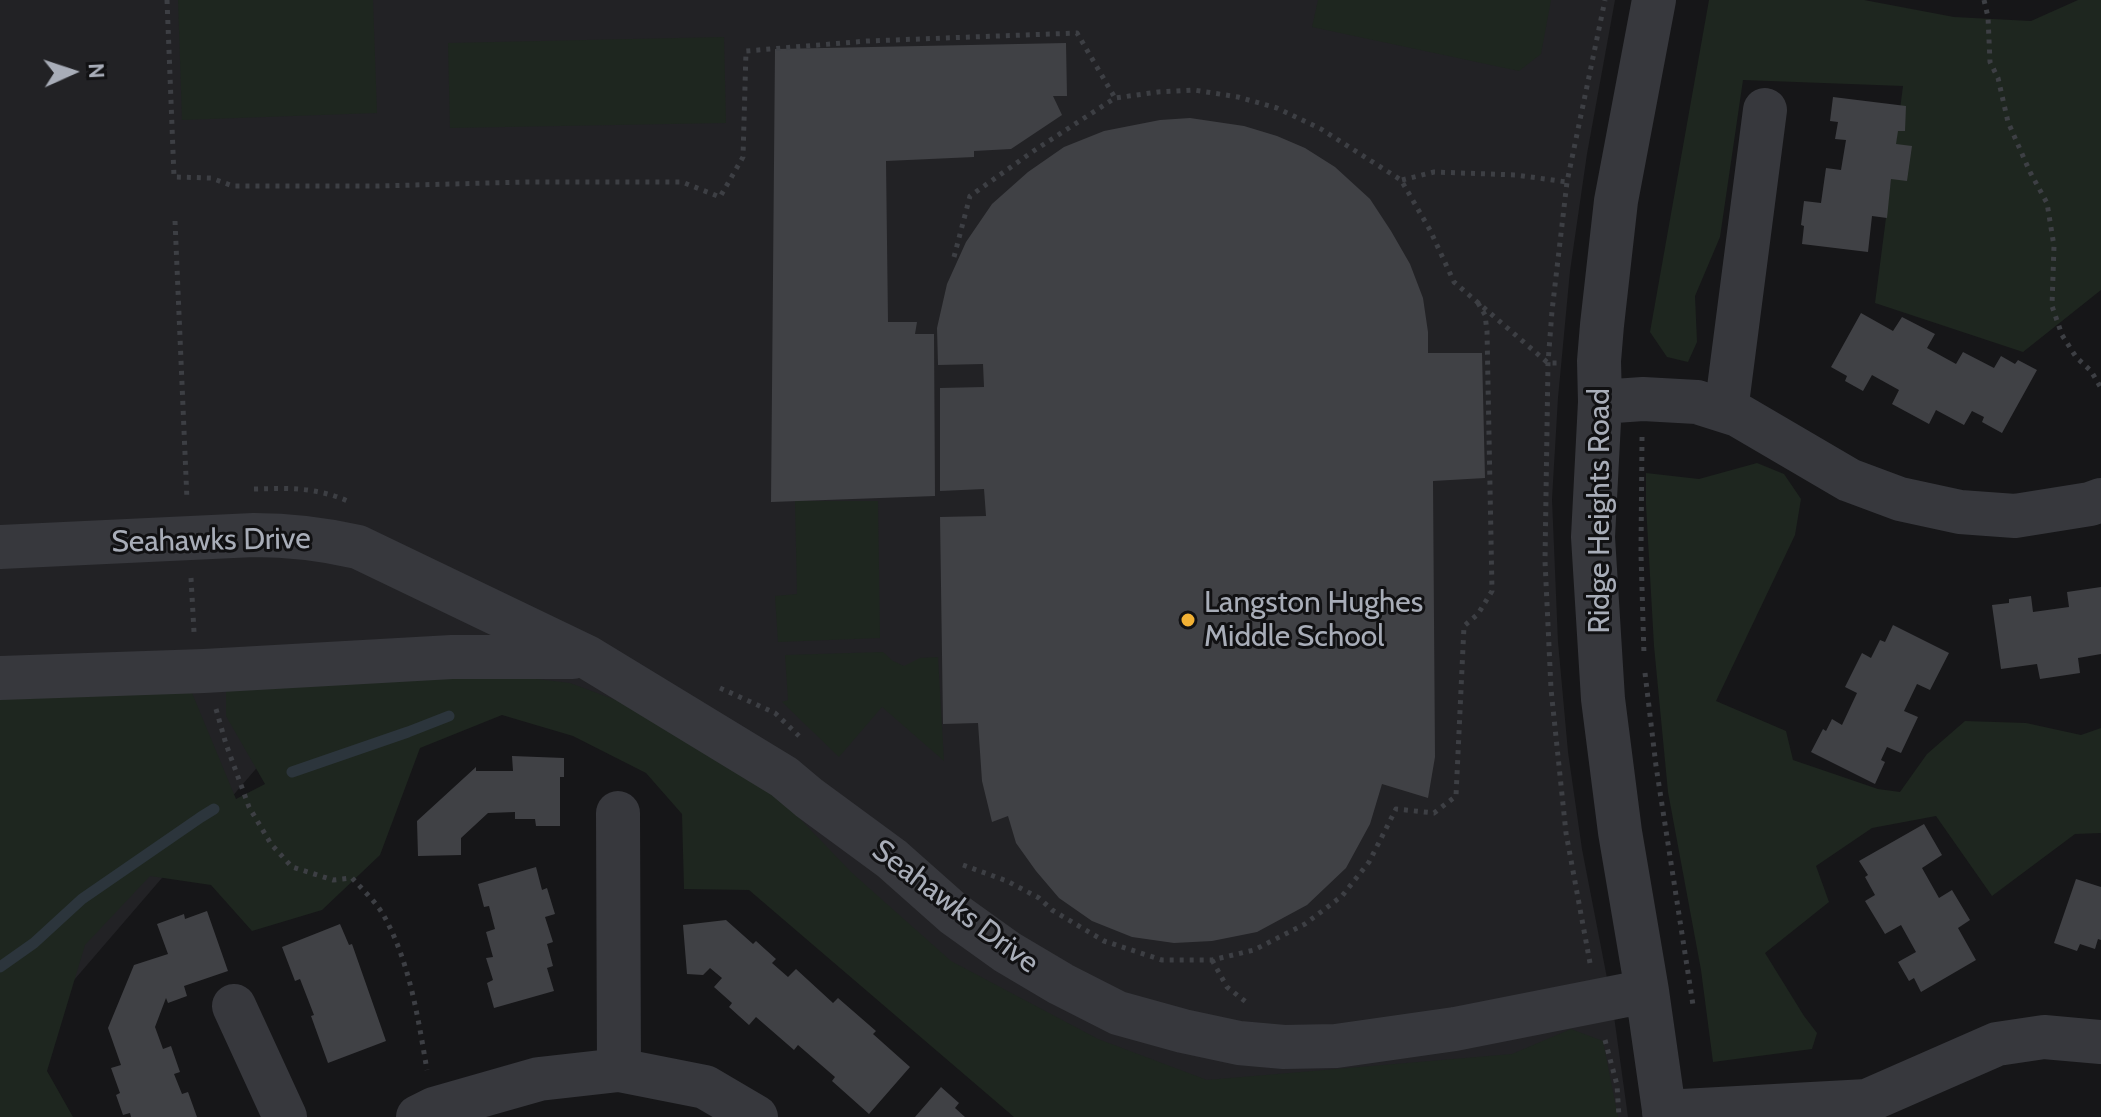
<!DOCTYPE html>
<style>
body{margin:0}
#map{position:relative;width:2101px;height:1117px;overflow:hidden;background:#161618;font-family:Cabin,sans-serif}
canvas{display:block}
.north{position:absolute;left:32px;top:32px;width:80px;height:80px;-webkit-text-stroke:6px #111113;paint-order:stroke;rotate:87deg;font-size:22px;font-weight:700;line-height:32px;text-align:center;color:#a8adb8}
.north::after{content:'';display:block;margin:auto;width:28px;height:36px;background:#a8adb8;clip-path:polygon(50% 0,100% 100%,50% 72%,0 100%)}
</style>
<div id="map">
<canvas width="2101" height="1117"></canvas>
<div class="north">N</div>
</div>
<script>
const g = document.querySelector('canvas').getContext('2d');
g.lineJoin = 'round';
function paint(path, color) { g.fillStyle = color; g.fill(path, 'evenodd'); }
function trace(path, color, width, dash) { g.strokeStyle = color; g.lineWidth = width; g.lineCap = dash ? 'butt' : 'round'; g.setLineDash(dash || []); g.stroke(path); }
function drawText(font, color, halo, rows, align = 'center') {
  g.font = font + ' Cabin,sans-serif'; g.lineWidth = 6; g.setLineDash([]); g.textBaseline = 'middle'; g.strokeStyle = halo; g.fillStyle = color; for (const [text, x, y, turn = 0] of rows) {
    g.save(); g.translate(x, y); g.rotate((+turn || 0) * Math.PI / 180); g.textAlign = isNaN(turn) ? turn : align; if (halo) g.strokeText(text, 0, 0); g.fillText(text, 0, 0); g.restore();
  }
}
paint(new Path2D(`
 M0 0H1615L1587 154 1570 271 1558 398 1552 499 1558 642 1568 752 1582 849 1613 1009 1628 1117H1052L586 710 292 727 0 1066Z`), '#222225');
paint(new Path2D(`
 M178 0H373L377 113 182 120Z
 M1318 0H1551L1541 54 1519 71 1312 27Z
 M1709 0H1864L1954 17 2031 21 2078 0H2101V290L2023 352 1875 303 1903 86 1743 80 1720 237 1695 296 1697 342 1688 362 1667 357 1650 332Z
 M724 37 726 123 450 128 448 43Z
 M1757 463 1784 474 1801 499 1795 535 1716 701 1786 731 1793 760 1878 789 1900 792 1927 754 1965 721 2026 723 2081 735 2101 728V833L2075 834 1992 896 1936 816 1872 828 1816 866 1829 902 1765 953 1804 1016 1817 1033 1812 1049 1713 1062 1701 970 1668 792 1654 646 1646 505V473L1699 479Z
 M795 501H878L880 638 778 642 775 596 797 594Z
 M883 652 893 661 904 666 920 658 938 657 944 761 882 707 839 757 782 702 788 700 785 655Z
 M495 674 570 683 667 719 761 778 851 872 951 961 1098 1039 1207 1080 1512 1054 1571 1029 1603 1041 1618 1117H1014L749 890 684 889 682 814 646 773 573 736 502 715 420 748 380 855 322 910 252 931 211 885 150 876 85 945 47 1071 73 1117H0V695L190 688 236 799 265 784 226 716V686Z`), '#1e261f');
trace(new Path2D(`
 M292 772 408 732 449 716
 M0 967 34 943 82 899 201 817 214 809`), '#2c353c', 11);
paint(new Path2D(`
 M1066 43 1067 96H1053L1062 115 1011 149 974 151V157L886 161 888 322H917L915 334H934L935 496 771 502 775 49Z
 M1833 97 1906 106 1905 131H1898L1896 144 1912 146 1907 181 1891 179 1887 218 1872 216 1868 252 1802 244 1804 226 1801 225 1804 201 1821 203 1826 168 1841 170 1846 140 1835 139 1838 122 1830 121Z
 M1190 118 1244 126 1277 136 1305 148 1335 167 1370 199 1391 231 1410 264 1423 298 1428 332V353H1482L1485 478 1433 481 1435 757 1428 798 1382 784 1370 824 1346 868 1307 905 1257 932 1212 941 1174 943 1132 937 1092 921 1059 898 1036 871 1016 843 1008 816 992 822 982 781 978 723 943 724 940 517 986 516 984 489 940 491V388L984 387 983 364 938 365 937 328 947 284 966 242 992 204 1028 172 1064 147 1104 131 1160 120Z
 M1861 313 1893 331 1902 317 1935 334 1927 348 1956 364 1963 352 1994 368 2001 356 2015 364 2018 360 2037 370 2002 433 1982 422 1984 417 1972 411 1964 425 1936 410 1929 424 1892 404 1899 390 1872 375 1863 391 1845 381 1847 376 1831 367Z
 M2101 587V654L2078 658 2080 673 2040 679 2037 664 2001 669 1992 605 2009 603V599L2031 596 2033 612 2069 607 2067 592Z
 M1893 625 1949 653 1930 690 1917 684 1904 711 1918 717 1901 753 1887 747 1881 760 1885 762 1875 784 1811 752 1823 729 1826 731 1832 719 1842 725 1857 693 1845 687 1862 653 1871 658 1880 640 1885 642Z
 M512 756 564 758V777H560V826H536L535 819H515V812L488 813 461 838V855L418 856 417 821 476 767V771H513Z
 M1924 824 1942 855 1922 868 1939 898 1952 890 1970 920 1958 928 1976 960 1921 992 1914 978 1909 981 1898 962 1916 952 1901 925 1885 934 1865 901 1875 895 1865 877 1868 875 1859 861Z
 M536 867 542 890 547 888 555 914 545 917 553 942 547 944 553 966 547 968 554 991 494 1008 487 983 493 980 486 958 493 957 486 932 495 929 489 906 484 907 478 884Z
 M2076 879 2101 887V940L2098 939 2095 949 2080 944 2077 951 2054 943Z
 M207 911 228 971 184 986 187 996 168 1003 166 998 155 1027 163 1049 171 1046 180 1072 174 1074 182 1094 188 1092 197 1117H131L130 1113 123 1115 116 1095 120 1093 111 1068 121 1065 108 1028 134 965 168 954 157 924 184 914 185 919Z
 M726 920 753 944 756 941 776 959 772 963 788 977 796 969 833 1003 838 998 876 1031 873 1034 910 1067 869 1114 832 1081 835 1077 798 1045 794 1050 756 1017 749 1025 729 1007 732 1003 714 987 722 978 710 968 703 975 687 974 683 925Z
 M340 924 349 945 352 944 386 1041 328 1063 311 1016 314 1015 300 979 295 981 282 947Z
 M941 1087 959 1103 955 1108 965 1117H915Z`), '#404145');
trace(new Path2D(`
 M167 0 174 177 211 178 233 186H377L526 182H682L720 197 743 157 746 51 867 41 1077 33 1115 98
 M1984 0 1988 17 1990 62 1998 78 2008 122 2030 172 2047 203 2054 246 2052 306 2062 335 2076 357 2091 371 2101 388
 M1402 180 1434 172 1516 175 1567 182
 M175 221 187 500
 M954 257 970 196 1035 150 1115 98 1158 92 1194 90 1238 97 1277 108 1321 129 1401 180 1430 230 1454 282 1548 363H1561
 M1642 437 1641 554 1644 655
 M254 489C290 488 316 487 350 502
 M191 578 194 632
 M1645 673 1656 766 1693 1005
 M720 688 775 713 799 736
 M216 709 226 744 249 807 271 844 292 867 333 880 352 878C363 890 376 902 384 916 410 963 418 1018 427 1070
 M963 865 1007 881 1039 898 1052 910 1104 941 1162 960H1212L1254 950 1305 924 1342 896 1369 862 1396 809 1434 813 1456 796 1464 626 1478 614 1492 591 1487 331 1485 315 1478 303
 M1212 960 1227 987 1246 1002
 M1590 963 1566 833 1551 689 1545 561 1548 363 1552 311 1567 182 1605 0
 M1605 1040 1617 1085 1619 1117`), '#3d3f44', 5, [4, 6]);
trace(new Path2D(`
 M1654 0 1616 201 1602 325 1599 361 1600 402 1593 537 1603 699 1620 832 1647 991 1665 1117
 M1600 402 1643 399 1697 402 1738 415 1849 480 1900 499 1960 512 2015 516 2090 504 2101 500
 M1726 411 1765 110
 M0 547 254 535C290 535 323 539 358 547L587 657 784 777 809 798 892 859 954 914 1007 952 1061 984 1118 1013 1183 1031 1239 1043 1284 1047 1336 1046 1455 1029 1647 991
 M0 678 204 671 452 657H573
 M618 813 619 1070
 M234 1006 285 1117
 M1664 1112 1867 1101 1997 1044 2044 1037 2101 1042
 M418 1117 434 1109 539 1079 619 1070 705 1087 756 1117`), '#37383d', 44);
for (const [x, y, r, color] of [
 [1188,620,8,"#f2b134"]
]) { const dot = new Path2D(); dot.arc(x, y, r, 0, 2 * Math.PI); g.fillStyle = color; g.fill(dot); trace(dot, '#111113', 3); }
drawText('30px', '#a8adb8', '#111113', [
 ["Ridge Heights Road",1600,511,-90],
 ["Seahawks Drive",211,541,-1],
 ["Seahawks Drive",955,907,37]
]);
drawText('30px', '#a8adb8', '#111113', [
 ["Langston Hughes",1204,603],
 ["Middle School",1204,637]
], 'left');
</script>
